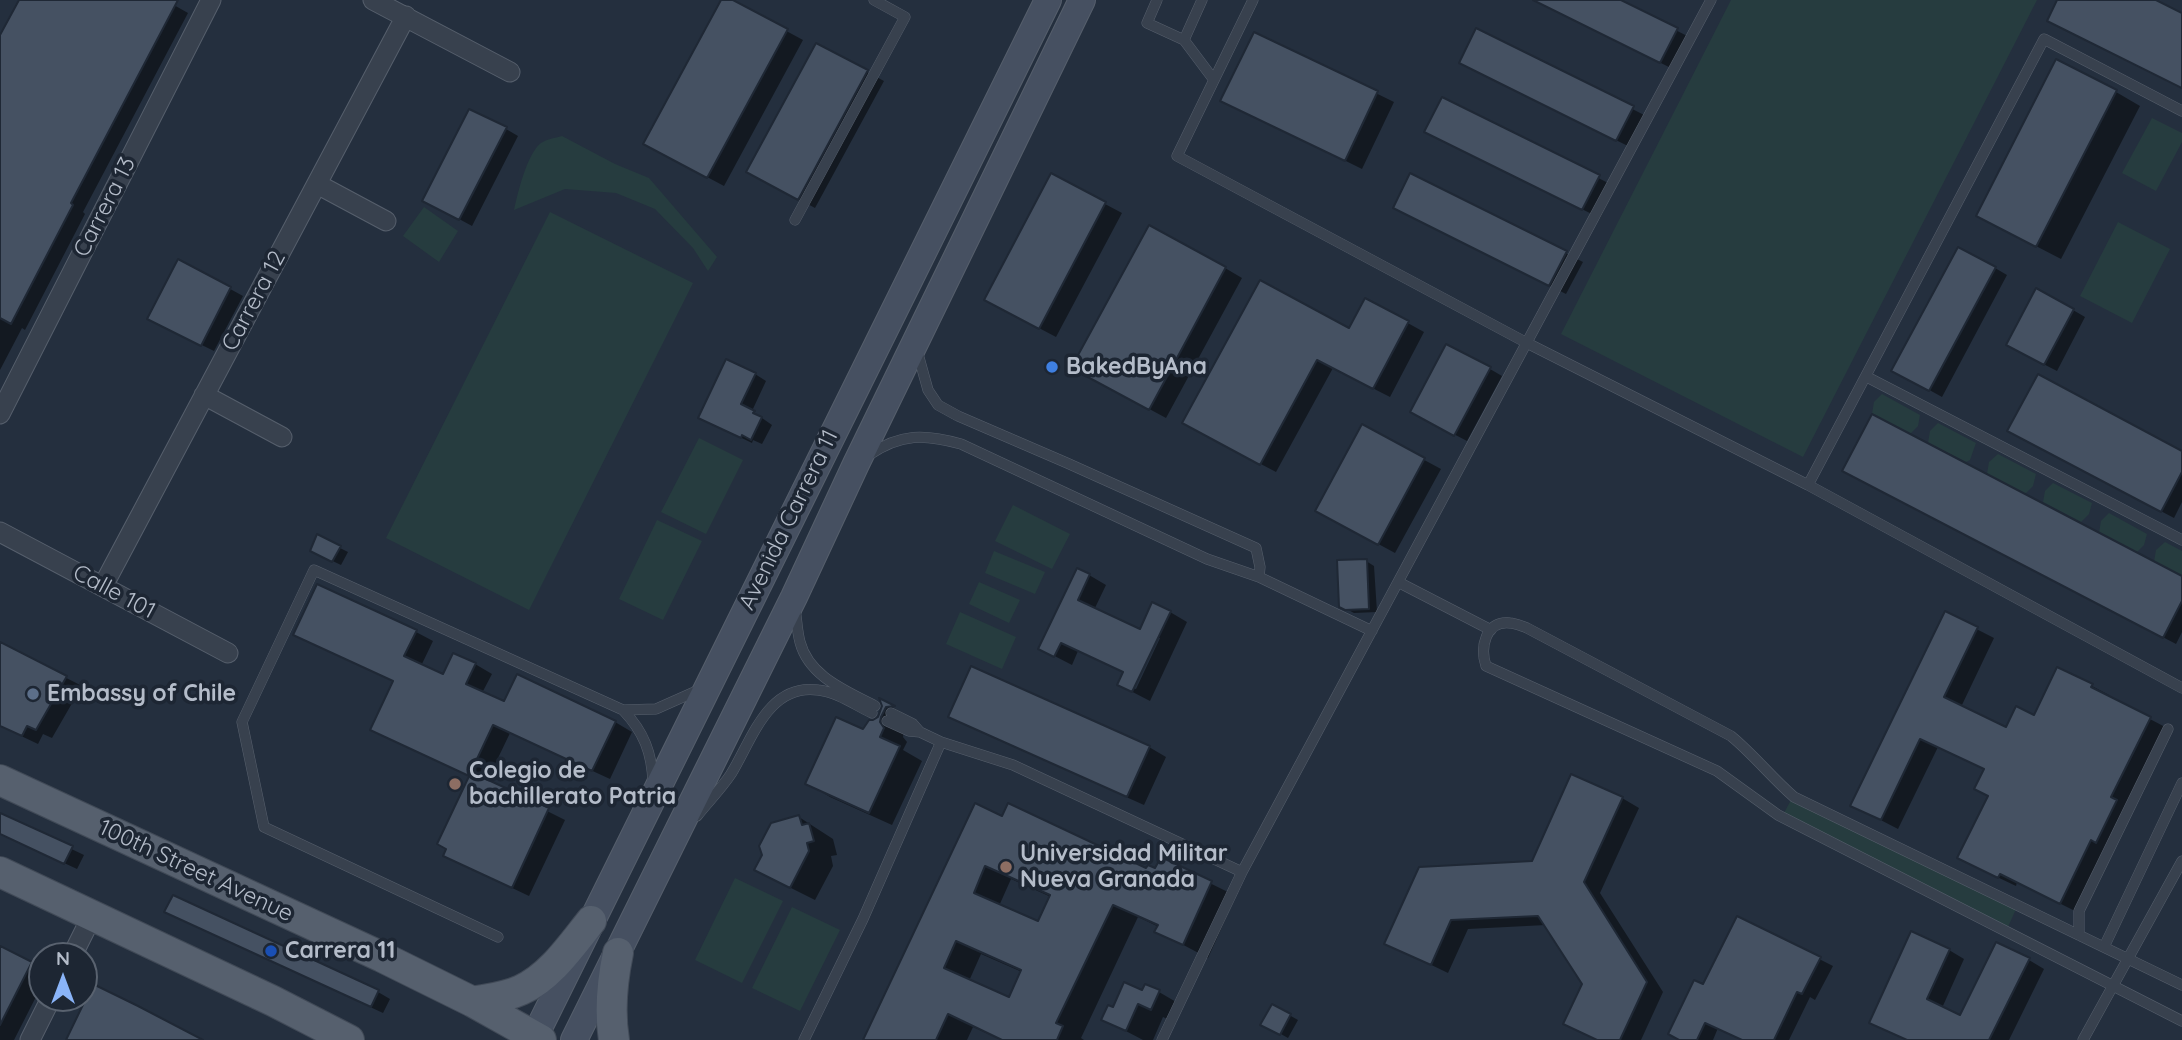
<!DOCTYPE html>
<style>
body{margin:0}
#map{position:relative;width:2182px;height:1040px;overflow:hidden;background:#242f3e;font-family:Quicksand,sans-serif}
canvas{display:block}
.north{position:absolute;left:28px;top:942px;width:70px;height:70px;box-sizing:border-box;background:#1d2633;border:2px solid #59626f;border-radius:50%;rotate:0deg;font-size:19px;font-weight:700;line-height:28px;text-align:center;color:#b4bcc9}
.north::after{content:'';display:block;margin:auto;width:24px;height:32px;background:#8ab4f8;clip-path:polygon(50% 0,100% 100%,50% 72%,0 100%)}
</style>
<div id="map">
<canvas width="2182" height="1040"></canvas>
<div class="north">N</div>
</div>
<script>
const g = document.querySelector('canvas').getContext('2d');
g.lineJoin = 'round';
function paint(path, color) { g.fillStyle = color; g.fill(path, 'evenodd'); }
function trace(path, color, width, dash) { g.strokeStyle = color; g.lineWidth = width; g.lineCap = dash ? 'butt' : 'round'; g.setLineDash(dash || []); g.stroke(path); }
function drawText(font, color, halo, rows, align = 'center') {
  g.font = font + ' Quicksand,sans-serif'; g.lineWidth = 7; g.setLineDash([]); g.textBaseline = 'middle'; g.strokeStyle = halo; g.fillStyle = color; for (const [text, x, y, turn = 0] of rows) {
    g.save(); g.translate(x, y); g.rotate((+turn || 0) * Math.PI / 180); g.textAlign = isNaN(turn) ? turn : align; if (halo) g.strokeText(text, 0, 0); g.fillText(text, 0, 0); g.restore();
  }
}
paint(new Path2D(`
 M1731 0H2037L1803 457 1561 334Z
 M2152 118 2182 133V142L2156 191 2122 173Z
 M562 136 615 164 649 178 717 257 708 271 693 248 655 209 616 193 565 189 514 210C518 192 527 154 541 143 547 139 555 138 562 136Z
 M424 207 458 231 439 262 403 236Z
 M550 212 693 283 529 610 386 538Z
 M2118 222 2170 249 2132 323 2080 296Z
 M1882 394 1920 415 1918 426 1910 434 1872 414 1874 402Z
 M1938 423 1976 443 1970 460 1966 462 1928 443 1930 431Z
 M699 438 743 460 706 534 661 512Z
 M1998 454 2036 474 2033 486 2025 494 1987 474 1989 462Z
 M2053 483 2092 503 2089 514 2081 522 2043 502 2045 491Z
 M1013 505 1070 534 1052 569 995 541Z
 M2109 513 2147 534 2144 545 2136 553 2099 533 2101 521Z
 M657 520 702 541 663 620 619 599Z
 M2165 542 2182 551V576L2154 562 2156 550Z
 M994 551 1045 572 1035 594 985 573Z
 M979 582 1020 600 1009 623 969 604Z
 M960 612 1016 637 1002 669 946 644Z
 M1791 800 2016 909 2008 927 1784 813Z
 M735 878 783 901 742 983 695 960Z
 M792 907 840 930 800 1011 752 988Z`), '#263c3f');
paint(new Path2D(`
 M21 0H165L188 13 83 212 85 214 25 330 22 328 0 370V41Z
 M723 0H729L803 40 724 186 662 153Z
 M1534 0H1617L1693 39 1677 71Z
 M1477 30 1650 118 1634 149 1478 72Z
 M1255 34 1394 102 1362 169 1237 107Z
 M867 72 884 81 815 208 765 181Z
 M2116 92 2140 106 2061 259 1978 216Z
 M1443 99 1616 187 1600 218 1443 141Z
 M506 129 518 136 472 226 437 207Z
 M1052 176 1122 213 1056 337 1003 309Z
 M1411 176 1583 262 1566 294 1412 217Z
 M179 261 243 296 214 351 161 325Z
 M1225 268 1242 278 1166 418 1090 377Z
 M1995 268 2007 275 1942 397 1906 377Z
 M1366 300 1424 332 1390 397 1333 368 1276 472 1200 432 1349 330Z
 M2073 310 2085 317 2057 371 2020 352Z
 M1490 369 1502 376 1467 441 1425 419Z
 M755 374 766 381 752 411 772 425 762 444 753 440 752 443 711 423Z
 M1363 427 1441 469 1395 553 1334 520Z
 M2022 438 2182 452V502L2174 518Z
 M1857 477 2182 578V632L2176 644Z
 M318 537 348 552 341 565 320 555Z
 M1366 561 1374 566 1377 612 1354 613 1341 606Z
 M1089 575 1106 585 1094 610 1140 631 1170 612 1187 622 1150 701 1119 685 1125 673 1078 651 1072 665 1041 649ZM1156 638H1160L1136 689 1133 688Z
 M1945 613 1994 638 1961 707 2006 729 2035 717 2092 686 2109 695 2108 697 2167 728 2127 808 2133 811 2113 851 2077 912 2017 882 2016 886 1976 867 1989 796 1986 770 1938 747 1898 829 1869 814Z
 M416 632 433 641 421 666 444 676 475 664 492 674 482 693 504 704 615 722 632 732 610 779 510 733 487 781 565 820 529 896 445 856 470 777 372 729 394 682 295 634Z
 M0 644 82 686 52 738 43 734 38 744 0 726Z
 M883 702 914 719 910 720 904 731 903 737 907 742 903 750 922 761 892 825 830 797 807 783 880 718 884 706Z
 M950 717 1149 747 1166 757 1144 805 967 726Z
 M1622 798 1639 808 1600 893 1663 992 1641 1040H1597L1566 1024 1584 983 1546 925 1468 929 1448 973 1386 943 1533 863Z
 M0 815 84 855 77 869 0 833Z
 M799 817 833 839 837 855 831 856 833 866 815 900 781 883 764 855Z
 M1003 819 1147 870H1156L1161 859 1236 896 1208 958 1157 931 1159 927 1138 917 1081 1038 1084 1040H1001L973 1027 967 1040H865ZM1011 879 1051 897 1039 924 999 906ZM981 954 1022 972 1010 999 969 981Z
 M179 918 378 992 390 999 383 1013Z
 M1738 918 1833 966 1815 1000 1810 997 1789 1040H1743L1718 1028 1713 1040H1681L1704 986Z
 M0 948 42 970V985L14 1040H0Z
 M1949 950 1964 959 1942 1008 1960 1018 2029 960 2044 969 2009 1040H1906L1871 1022Z
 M1143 992H1159L1183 1006 1176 1023 1163 1017 1153 1040H1143L1103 1019Z
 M1273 1006 1298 1020 1288 1038 1263 1024Z`), '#0007');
const building = new Path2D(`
 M19 0H178L71 203 73 205 11 324 0 318V35Z
 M721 0H733L788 29 707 178 643 144Z
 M1533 0H1621L1678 28 1660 63Z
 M2057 0H2156L2182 13V88L2047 21Z
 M1476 28 1634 106 1616 141 1459 63Z
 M1254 32 1378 91 1345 161 1220 101Z
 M816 43 868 70 798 200 746 172Z
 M2056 59 2117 90 2036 247 1976 216Z
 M1442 97 1600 175 1582 210 1424 132Z
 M469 109 507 127 459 220 422 201Z
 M1051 173 1106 202 1039 329 984 300Z
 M1410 173 1567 251 1549 286 1393 208Z
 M1149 225 1226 267 1149 410 1071 368Z
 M1958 247 1996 267 1929 391 1891 371Z
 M178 259 231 287 201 346 147 319Z
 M1260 280 1349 328 1365 298 1409 321 1373 389 1317 360 1260 465 1182 423Z
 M2036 288 2074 309 2044 365 2006 345Z
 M1446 344 1491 367 1454 436 1410 412Z
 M726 359 756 373 741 404 755 411 753 413 762 417 751 440 742 435 741 438 698 418Z
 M2038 374 2182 451V472L2161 512 2007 431Z
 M1872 414 2182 576V601L2163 638 1842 471Z
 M1362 424 1425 458 1378 545 1315 511Z
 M317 534 341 546 332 562 310 551Z
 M1367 559 1369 609 1345 610 1339 607 1337 560Z
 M1077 568 1090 574 1078 600 1140 629 1152 602 1171 611 1132 692 1117 685 1123 672 1061 643 1054 657 1038 649Z
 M317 584 417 630 404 656 443 674 453 653 476 663 466 684 504 701 517 674 616 721 592 771 493 725 469 776 370 730 393 681 293 635Z
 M1945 611 1978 627 1944 697 2006 727 2016 706 2034 715 2057 667 2093 684 2091 687 2151 717 2111 797 2117 800 2096 843 2091 840 2060 904 2000 874 1998 878 1957 858 1988 796 1974 789 1984 769 1920 739 1881 820 1850 806Z
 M0 642 67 676 36 730 27 726 22 736 0 726Z
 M971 666 1150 746 1127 797 948 717Z
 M879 698 895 706 886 707 881 717 880 722 884 728 880 737 900 746 869 813 805 784 836 717 863 729 869 720H873L878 717 882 706Z
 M471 772 549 808 512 888 443 856 446 849 437 844Z
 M1571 774 1623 797 1584 882 1647 982 1620 1040H1597L1563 1024 1582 984 1538 916 1451 920 1431 965 1384 944 1419 867 1532 861Z
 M975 803 1002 816 1008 803 1146 868 1148 865 1155 868 1161 857 1212 881 1183 945 1154 932 1158 925 1113 905 1056 1023 1063 1026 1057 1040H1002L948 1014 936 1040H863ZM985 866 1050 895 1038 921 974 893ZM956 941 1021 970 1009 997 944 968Z
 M0 813 73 846 64 864 0 834Z
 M799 815 802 825 809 823 814 841 807 843 809 851 790 888 754 870 762 855 759 846 771 823Z
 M173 895 379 990 371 1007 164 912Z
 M1737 916 1821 957 1802 994 1797 992 1774 1040H1742L1705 1023 1697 1040H1679L1668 1034 1694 980 1703 984Z
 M1911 931 1950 949 1927 999 1960 1015 1996 942 2030 958 1989 1040H1907L1869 1023Z
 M0 946 32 962 0 1025Z
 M1124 982 1142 990 1145 984 1160 990 1151 1010 1138 1004 1126 1031 1101 1020 1108 1005 1113 1007Z
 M93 984 138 1006 203 1040H66Z
 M1272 1004 1291 1014 1280 1035 1260 1025Z`);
paint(building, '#455162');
trace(building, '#1f2835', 2);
const service = new Path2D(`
 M1157 0 1147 23 1184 40
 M1202 0 1184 40 1214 80
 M1253 0 1177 156 1527 343 1808 485 2182 688
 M795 220 905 17 874 0
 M918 354 928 390 938 405 958 416 1067 463 1256 548 1260 567 1259 577
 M1867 377 2182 540
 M869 455C901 433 925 434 961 444L1207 559 1259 577 1372 631
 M1808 485 2044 39 2182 111
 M1398 582 1491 630
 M795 609C797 620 797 631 800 642 809 677 847 691 875 706
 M623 710 656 709 701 689
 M891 713 913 724 920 732
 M887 721 909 731 920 732 941 742 1013 765 1242 872
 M697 816C708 802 721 789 731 774 752 740 768 683 818 690 837 692 855 705 872 713
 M2079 935V911L2168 729
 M498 937 264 827 242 722 314 570 623 710C644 732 652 753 653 783
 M2104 947 2182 783
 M2182 985 1794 797C1772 778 1754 755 1731 736L1527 628C1521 626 1515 623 1510 623 1485 620 1480 648 1486 666L1717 771 1778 815 2182 1021
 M804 1040 863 919 941 742
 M1162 1040 1242 872 1711 0
 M2083 1040 2182 861`);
const minor = new Path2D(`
 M373 0 510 72
 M317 184 386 221
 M204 395 282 437
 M0 414 211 0
 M0 532 228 653
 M103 586 406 16
 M72 956 92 916
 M30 1040 51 998`);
const secondary = new Path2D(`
 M533 1040 1048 0
 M574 1040 794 597 856 464 1082 0`);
const primary = new Path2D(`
 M0 780 382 957 473 1002 541 1040
 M0 872 273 1001 349 1040
 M473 1002C488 999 506 997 521 990 550 977 571 946 591 921
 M614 1040C609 1010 612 982 618 953`);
trace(service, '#565f6c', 11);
trace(minor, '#565f6c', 21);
trace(secondary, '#565f6c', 28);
trace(primary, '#414a57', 32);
trace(service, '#38414e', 10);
trace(minor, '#38414e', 19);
trace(secondary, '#465061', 26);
trace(primary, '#56606e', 30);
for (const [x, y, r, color] of [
 [1052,367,7,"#3f7fe0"],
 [33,694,7,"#5c6f8a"],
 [455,784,7,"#8d6e63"],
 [1006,867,7,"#8d6e63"],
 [271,951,7,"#1a4fb4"]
]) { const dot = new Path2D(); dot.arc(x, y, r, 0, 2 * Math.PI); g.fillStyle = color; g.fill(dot); trace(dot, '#1d2633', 2.5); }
drawText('23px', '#b4bcc9', '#1d2633', [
 ["Carrera 13",105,207,-63],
 ["Carrera 12",254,301,-62],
 ["Avenida Carrera 11",789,520,-64],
 ["Calle 101",114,592,28],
 ["100th Street Avenue",196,871,25]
]);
drawText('bold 23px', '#b4bcc9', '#1d2633', [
 ["BakedByAna",1066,367],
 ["Embassy of Chile",47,694],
 ["Colegio de",469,771],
 ["bachillerato Patria",469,797],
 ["Universidad Militar",1020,854],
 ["Nueva Granada",1020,880],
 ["Carrera 11",285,951]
], 'left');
</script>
